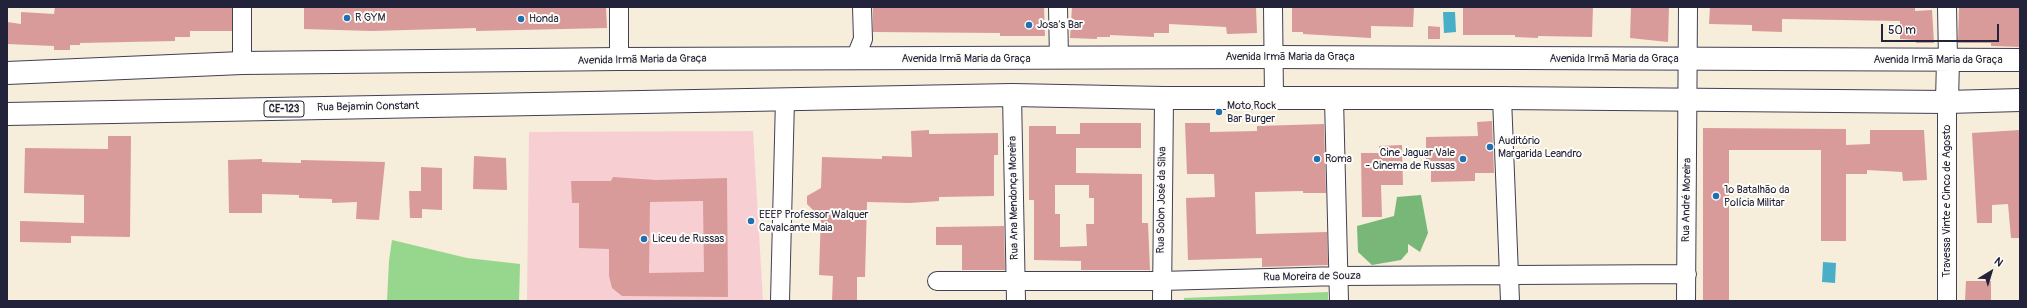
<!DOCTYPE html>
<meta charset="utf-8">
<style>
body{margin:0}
#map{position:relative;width:2027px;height:308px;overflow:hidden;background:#f6edda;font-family:Pangolin,sans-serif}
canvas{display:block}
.frame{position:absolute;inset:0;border:8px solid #22223b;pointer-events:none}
.north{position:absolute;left:1971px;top:252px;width:40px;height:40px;-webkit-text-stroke:3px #fdfcf7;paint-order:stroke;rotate:38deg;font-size:11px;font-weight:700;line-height:16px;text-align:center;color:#22223b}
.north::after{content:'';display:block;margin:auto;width:14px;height:18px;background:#22223b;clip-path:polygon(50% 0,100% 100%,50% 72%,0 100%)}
.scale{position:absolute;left:1881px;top:24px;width:118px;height:18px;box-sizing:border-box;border:2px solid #22223b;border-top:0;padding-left:5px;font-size:12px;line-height:14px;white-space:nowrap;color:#22223b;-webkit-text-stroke:3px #fdfcf7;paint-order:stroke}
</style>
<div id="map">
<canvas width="2027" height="308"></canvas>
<div class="frame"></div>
<div class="north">N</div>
<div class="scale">50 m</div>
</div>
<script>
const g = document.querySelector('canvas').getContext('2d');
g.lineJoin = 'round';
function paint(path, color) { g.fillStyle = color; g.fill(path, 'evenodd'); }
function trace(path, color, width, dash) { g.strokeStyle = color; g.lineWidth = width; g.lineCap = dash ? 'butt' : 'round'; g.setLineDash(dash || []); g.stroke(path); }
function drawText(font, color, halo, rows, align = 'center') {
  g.font = font + ' Pangolin,sans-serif'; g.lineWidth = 4; g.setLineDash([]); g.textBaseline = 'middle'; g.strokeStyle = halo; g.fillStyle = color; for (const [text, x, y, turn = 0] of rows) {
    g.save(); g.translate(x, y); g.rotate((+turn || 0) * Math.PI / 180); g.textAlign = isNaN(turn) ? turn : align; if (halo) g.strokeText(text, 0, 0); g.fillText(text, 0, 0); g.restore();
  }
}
paint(new Path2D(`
 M753 131 763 301H527L529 132Z`), '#f7cfd3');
paint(new Path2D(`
 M392 240 467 258 520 264 519 301H387L389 261Z
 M1328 292V301H1184V298Z`), '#96d68d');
paint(new Path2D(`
 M1421 195 1428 233 1420 252 1408 244V252L1401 260 1372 265 1358 252 1357 226 1394 216 1397 197Z`), '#78b778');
paint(new Path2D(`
 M1443 12H1455L1456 32 1444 33Z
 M1823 262 1836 263 1835 283 1822 282Z`), '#49afc8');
paint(new Path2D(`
 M55 7H232V31H190V37H175V41L80 43V45H70V50H54V46L7 44V22L21 24V12L54 14Z
 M304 7H606L607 28 476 31V28L372 31 304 29Z
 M873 7H1044L1045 36H1000V33L873 32Z
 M1072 7H1256L1257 33 1227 34 1226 27 1169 24V33H1154V37L1110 35V37H1097V39L1070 38Z
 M1292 7H1414L1413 27 1371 26V38L1303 34V32H1292Z
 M1463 7H1593L1592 37 1538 36V38L1515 37V35H1463Z
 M1631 7H1669L1668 42 1630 38Z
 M1710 7H1915V11L1932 10 1934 43H1916V40L1900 39V21L1782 19V32L1752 31V25L1709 24Z
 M1959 7H2020V47L1991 46V43H1958Z
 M1428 26 1440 27V39H1428Z
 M1492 121 1494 173H1475V181L1431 182V168H1426V137L1478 136 1477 122Z
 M1080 123H1141V148H1076V173L1142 174V223H1148L1150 270H1081V261L1034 260V200H1029V126H1056V134H1080ZM1055 185H1089V198H1094V224H1086L1087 246 1060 247V214H1055Z
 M1185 123H1210V132L1257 131V126L1324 124 1326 193H1303V191L1255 192 1256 234 1327 232 1328 265 1262 267V258L1188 260 1186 198 1215 197 1214 174H1187Z
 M1703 128 1846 129V145L1870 144V130H1924L1927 180 1903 181 1902 172 1867 170V174H1846V241H1821V150H1729V301H1703Z
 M929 130V134L998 133V155H994V196L939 197V201L910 203 867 202 865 277H857V301H832L833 276 819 275 821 213H816L807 204V196L821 188 822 157 882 159V156L912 157 911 131Z
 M2020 130V238H2011L2008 204 1992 205V223H1977L1972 133Z
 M108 136H131L130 237 71 236V243L20 242V221L84 223V195L24 193 25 148 108 149Z
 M1402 145 1403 185H1381L1382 217H1362L1361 153H1379V146Z
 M474 156 506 158 507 190 473 189Z
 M262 159V162L301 163V160L385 162 379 220 356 219 357 202 332 203V199L299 198V195L262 194V213H229L228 160Z
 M421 167 442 168V210L422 209V218H410L409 191H421Z
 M613 177 656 180 727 178 728 297 622 296 612 288 609 276V249L579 248V203H572L571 181H611ZM703 201 704 272 649 273 650 202Z
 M1004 226 1005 270H962V245H936V227Z
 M1966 281H1991V301H1965Z`), '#d99b99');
const minor = new Path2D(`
 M242 7V63
 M619 7V59
 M1058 7 1059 59
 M1273 7 1274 97
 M1947 7 1948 59
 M855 59 863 39 862 7
 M1012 95 1016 301
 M1502 98 1510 301
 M1334 99 1339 301
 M937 281H1161L1340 276 1687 274
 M780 301 785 99
 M1162 301 1164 98
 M1686 301 1688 7
 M1947 301V102`);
const major = new Path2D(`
 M7 73 242 63 619 59 1273 57 2020 60
 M1947 102 1948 59
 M7 114 1012 95 1164 98H1502L1947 102 2020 100`);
trace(minor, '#424053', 20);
trace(major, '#424053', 24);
trace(minor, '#fff', 18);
trace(major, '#fff', 22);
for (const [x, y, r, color] of [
 [347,18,4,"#1f6fb2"],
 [521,19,4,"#1f6fb2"],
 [1029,25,4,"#1f6fb2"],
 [1219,112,4,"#1f6fb2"],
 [1490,147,4,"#1f6fb2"],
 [1317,159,4,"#1f6fb2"],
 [1463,159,4,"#1f6fb2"],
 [1716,196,4,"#1f6fb2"],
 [751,221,4,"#1f6fb2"],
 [644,239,4,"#1f6fb2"]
]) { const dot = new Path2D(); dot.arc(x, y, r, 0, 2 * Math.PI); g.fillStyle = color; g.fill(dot); trace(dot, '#fdfcf7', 1.5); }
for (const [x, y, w] of [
 [284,109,40]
]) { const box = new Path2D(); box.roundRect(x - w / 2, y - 8, w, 16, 3); g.fillStyle = '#fdfcf7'; g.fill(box); trace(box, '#22223b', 1); }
drawText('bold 10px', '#22223b', null, [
 ["CE-123",284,109]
]);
drawText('11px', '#22223b', '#fdfcf7', [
 ["R GYM",355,18],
 ["Honda",529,19],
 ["Josa's Bar",1037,25],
 ["Moto Rock",1227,106],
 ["Bar Burger",1227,119],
 ["Auditório",1498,141],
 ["Margarida Leandro",1498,154],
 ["Cine Jaguar Vale",1455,153,"right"],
 ["- Cinema de Russas",1455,166,"right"],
 ["Roma",1325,159],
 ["1º Batalhão da",1724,190],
 ["Polícia Militar",1724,203],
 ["EEEP Professor Walquer",759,215],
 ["Cavalcante Maia",759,228],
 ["Liceu de Russas",652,239]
], 'left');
drawText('11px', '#22223b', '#fdfcf7', [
 ["Avenida Irmã Maria da Graça",1290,57],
 ["Avenida Irmã Maria da Graça",966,59],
 ["Avenida Irmã Maria da Graça",1614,59],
 ["Avenida Irmã Maria da Graça",642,60,-1],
 ["Avenida Irmã Maria da Graça",1938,60],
 ["Rua Bejamin Constant",368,107,-1],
 ["Rua Ana Mendonça Moreira",1014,198,-91],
 ["Rua Solon José da Silva",1162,200,-89],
 ["Rua André Moreira",1687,200,-89],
 ["Travessa Vinte e Cinco de Agosto",1947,201,-90],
 ["Rua Moreira de Souza",1312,277,-1]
]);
</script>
